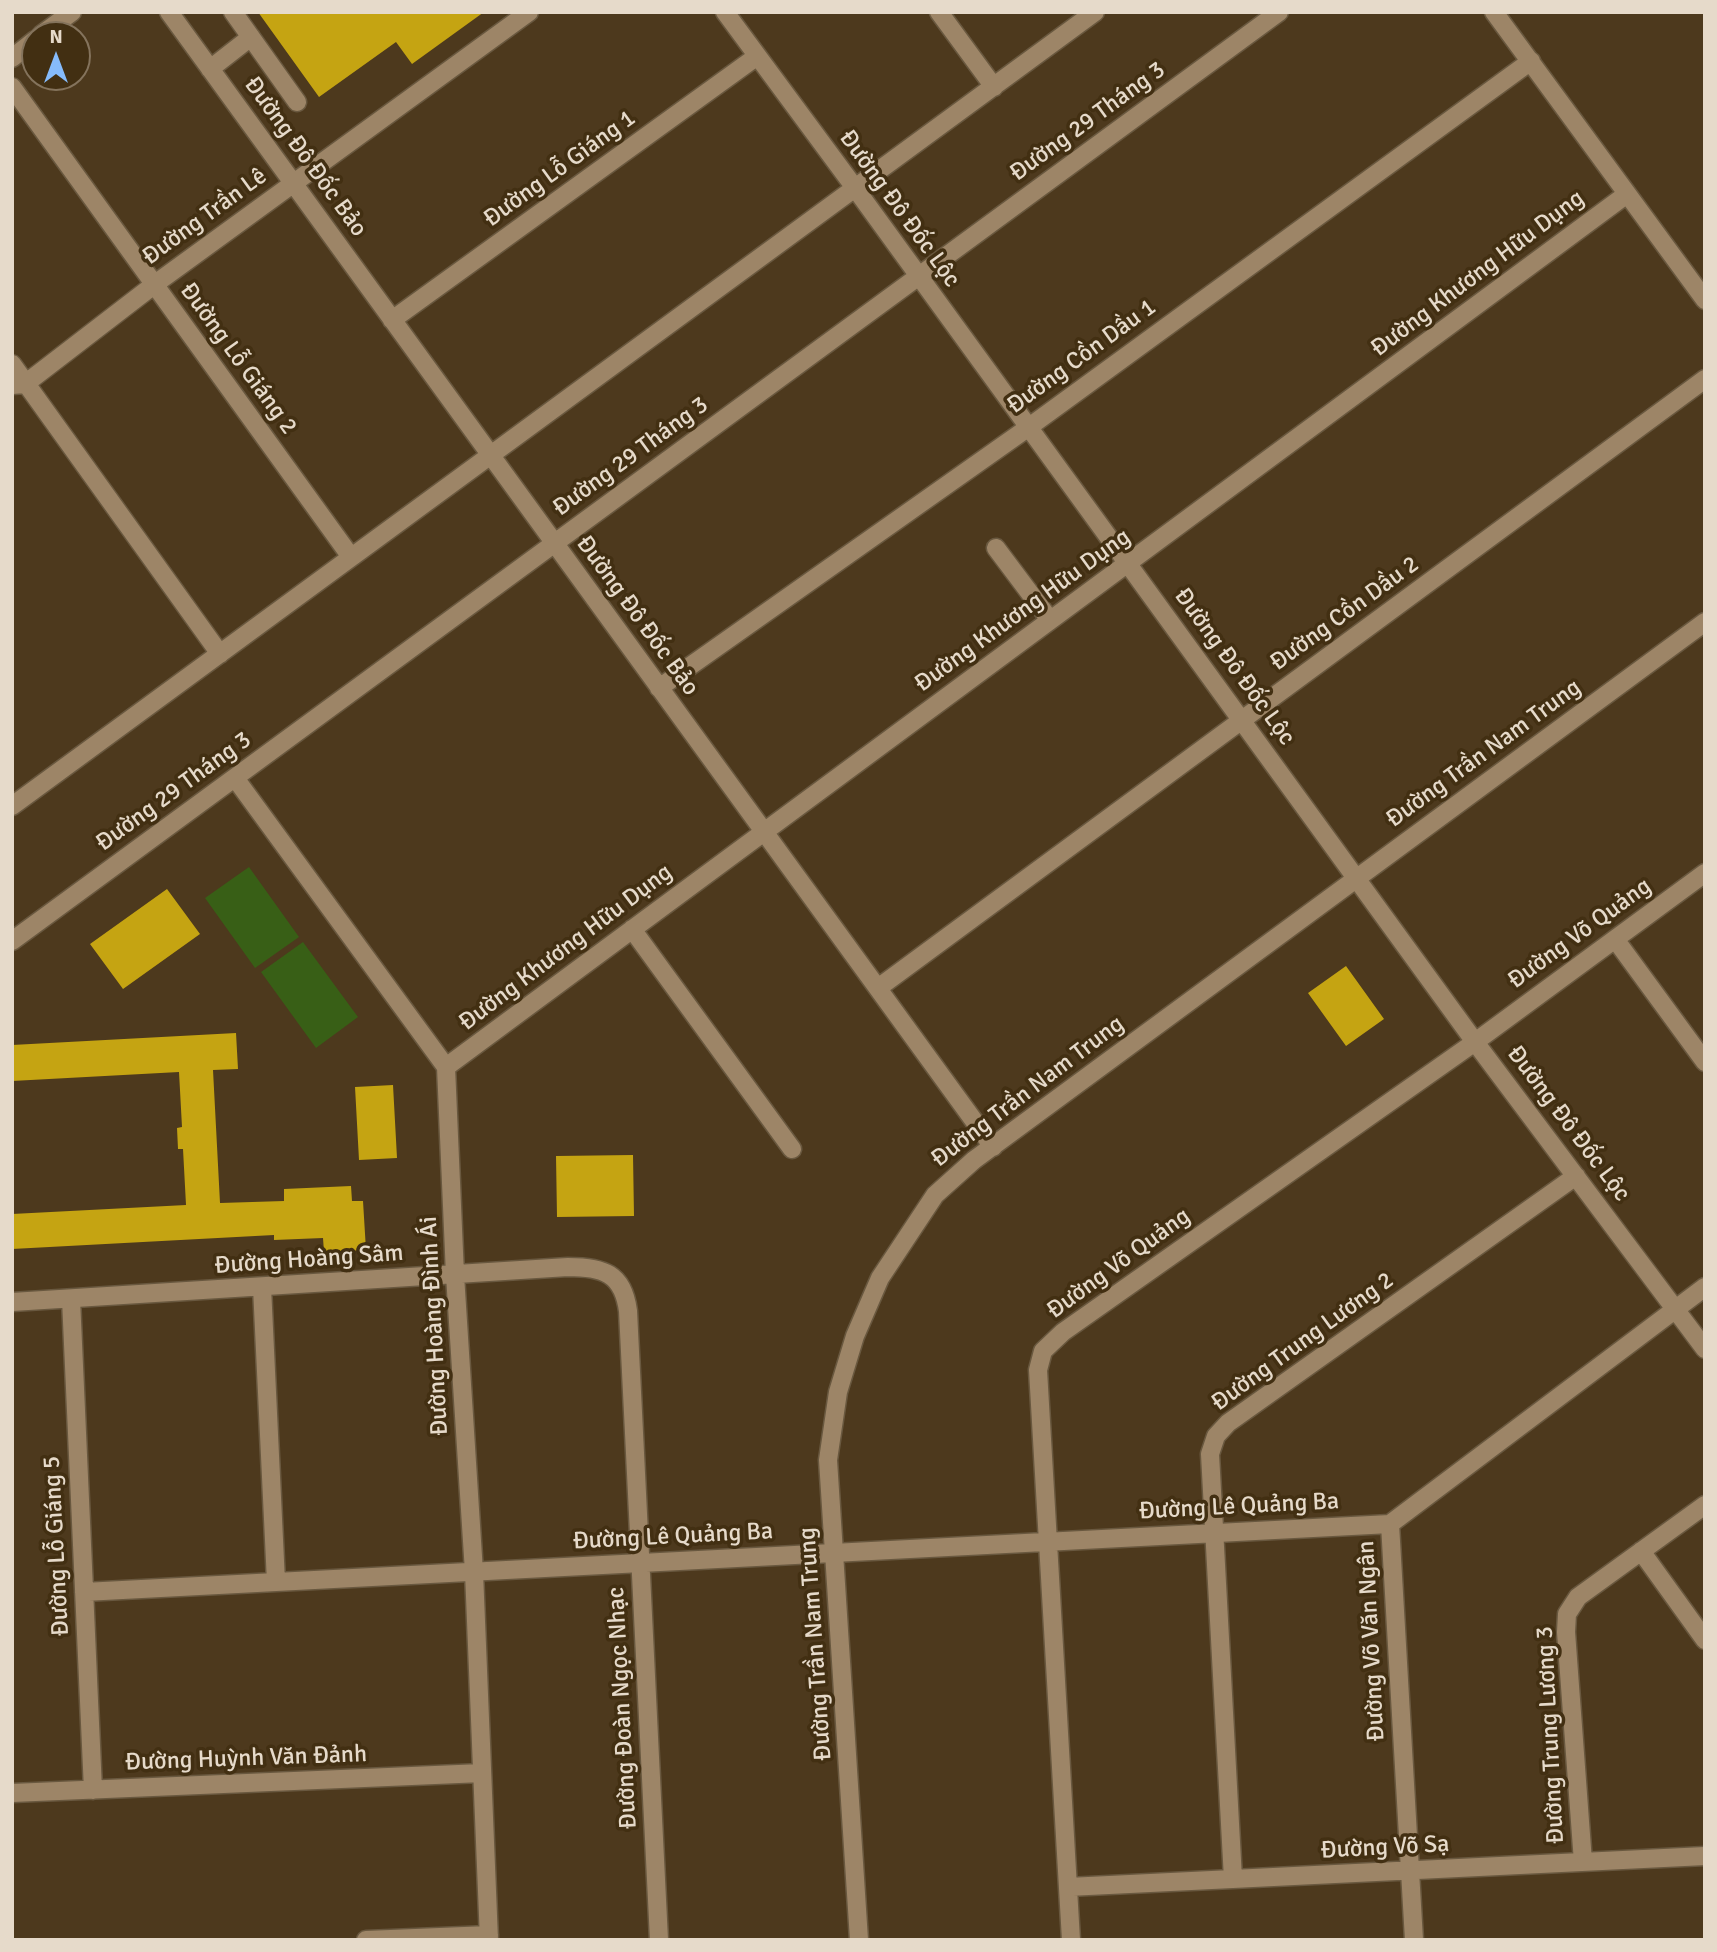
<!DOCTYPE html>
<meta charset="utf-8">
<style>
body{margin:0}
#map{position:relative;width:1717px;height:1952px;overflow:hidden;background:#4d391d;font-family:Signika,sans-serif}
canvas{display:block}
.frame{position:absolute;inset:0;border:14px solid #e6daca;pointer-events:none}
.north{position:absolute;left:21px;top:21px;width:70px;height:70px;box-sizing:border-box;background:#422f12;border:2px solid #84735c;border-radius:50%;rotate:0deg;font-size:19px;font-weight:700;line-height:28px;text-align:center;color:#e6daca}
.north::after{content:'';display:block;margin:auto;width:24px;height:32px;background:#86bbfb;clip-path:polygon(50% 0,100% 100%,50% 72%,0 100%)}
</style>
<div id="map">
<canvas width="1717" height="1952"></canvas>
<div class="frame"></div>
<div class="north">N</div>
</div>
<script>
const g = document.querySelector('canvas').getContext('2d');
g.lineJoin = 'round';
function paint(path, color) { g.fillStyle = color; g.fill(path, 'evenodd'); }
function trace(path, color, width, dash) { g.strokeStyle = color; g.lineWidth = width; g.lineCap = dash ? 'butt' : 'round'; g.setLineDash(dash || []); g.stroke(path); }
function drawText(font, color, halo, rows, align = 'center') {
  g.font = font + ' Signika,sans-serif'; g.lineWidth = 7; g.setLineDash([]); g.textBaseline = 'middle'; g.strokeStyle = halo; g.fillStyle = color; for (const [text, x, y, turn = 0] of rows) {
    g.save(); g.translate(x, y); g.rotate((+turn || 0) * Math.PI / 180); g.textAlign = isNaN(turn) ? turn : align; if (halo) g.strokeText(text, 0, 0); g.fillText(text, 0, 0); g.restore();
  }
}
paint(new Path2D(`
 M249 867 299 937 255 968 205 898Z
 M303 942 358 1017 316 1048 261 972Z`), '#385f16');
paint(new Path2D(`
 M258 12H484L412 64 396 42 319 97Z
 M167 889 200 934 123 989 90 944Z
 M1346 966 1384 1019 1346 1046 1308 993Z
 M236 1033 238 1069 213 1070 220 1203 284 1201V1189L351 1186 352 1201H363L366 1250 324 1252 323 1238 274 1240V1235L12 1249V1214L186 1205 183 1149H178L177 1128 182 1127 179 1072 12 1081V1045Z
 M393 1085 397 1158 359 1160 355 1087Z
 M633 1155 634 1216 557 1217 556 1156Z`), '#c5a412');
const minor = new Path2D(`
 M169 12 993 1147
 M233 12 297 102
 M725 12 855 188 1475 1042 1705 1349
 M939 12 994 87
 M1494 12 1705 300
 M41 35 72 12
 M12 58 35 40
 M210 69 251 37
 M12 87 351 557
 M392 320 756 57
 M12 364 220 654
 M12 385 25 384 155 284 529 12
 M996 548 1050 620
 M659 688 1029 427 1531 61
 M235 778 446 1067 455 1275 474 1572 489 1940
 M12 806 1095 12
 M632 929 792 1149
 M1615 939 1705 1062
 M12 941 1279 12
 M878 988 1705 379
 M446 1067 1627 194
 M262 1287 276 1582
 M71 1299 93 1790
 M12 1302 568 1267C603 1267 623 1273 628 1311L659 1940
 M1390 1524 1414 1940
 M1390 1524 1705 1287
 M1641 1551 1705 1640
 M84 1592 1390 1524
 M12 1793 482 1773
 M1583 1862 1566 1632 1567 1614 1578 1597 1705 1505
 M1233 1879 1210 1454 1216 1436 1228 1423 1576 1176
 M1068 1887 1705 1856
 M366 1940 489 1935
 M859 1940 828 1460 838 1392 855 1336 880 1278 935 1195 974 1160 1705 622
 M1071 1940 1038 1370 1043 1351 1063 1332 1475 1042 1705 873`);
trace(minor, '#69583f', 21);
trace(minor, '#9d8567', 18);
drawText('24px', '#e6daca', '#422f12', [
 ["Đường 29 Tháng 3",1088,122,-36],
 ["Đường Đô Đốc Bảo",305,157,54],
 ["Đường Lỗ Giáng 1",560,169,-36],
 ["Đường Đô Đốc Lộc",899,209,54],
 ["Đường Trần Lê",205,217,-36],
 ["Đường Khương Hữu Dụng",1478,274,-37],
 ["Đường Cồn Dầu 1",1082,357,-36],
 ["Đường Lỗ Giáng 2",238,359,54],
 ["Đường 29 Tháng 3",631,457,-36],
 ["Đường Khương Hữu Dụng",1023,611,-36],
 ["Đường Cồn Dầu 2",1345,614,-36],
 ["Đường Đô Đốc Bảo",637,616,54],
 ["Đường Đô Đốc Lộc",1234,667,54],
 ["Đường Trần Nam Trung",1484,754,-36],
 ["Đường 29 Tháng 3",174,792,-36],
 ["Đường Võ Quảng",1580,934,-36],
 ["Đường Khương Hữu Dụng",566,948,-37],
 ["Đường Trần Nam Trung",1028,1092,-37],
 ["Đường Đô Đốc Lộc",1568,1124,53],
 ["Đường Hoàng Sâm",309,1260,-4],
 ["Đường Võ Quảng",1119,1264,-36],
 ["Đường Hoàng Đình Ái",435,1326,-93],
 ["Đường Trung Lương 2",1303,1342,-36],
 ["Đường Lê Quảng Ba",1239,1507,-3],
 ["Đường Lê Quảng Ba",673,1537,-3],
 ["Đường Lỗ Giáng 5",57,1546,-93],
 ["Đường Võ Văn Ngân",1372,1641,-93],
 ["Đường Trần Nam Trung",816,1644,-94],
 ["Đường Đoàn Ngọc Nhạc",623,1708,-93],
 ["Đường Trung Lương 3",1551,1735,-93],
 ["Đường Huỳnh Văn Đảnh",246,1759,-2],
 ["Đường Võ Sạ",1385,1848,-3]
]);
</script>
